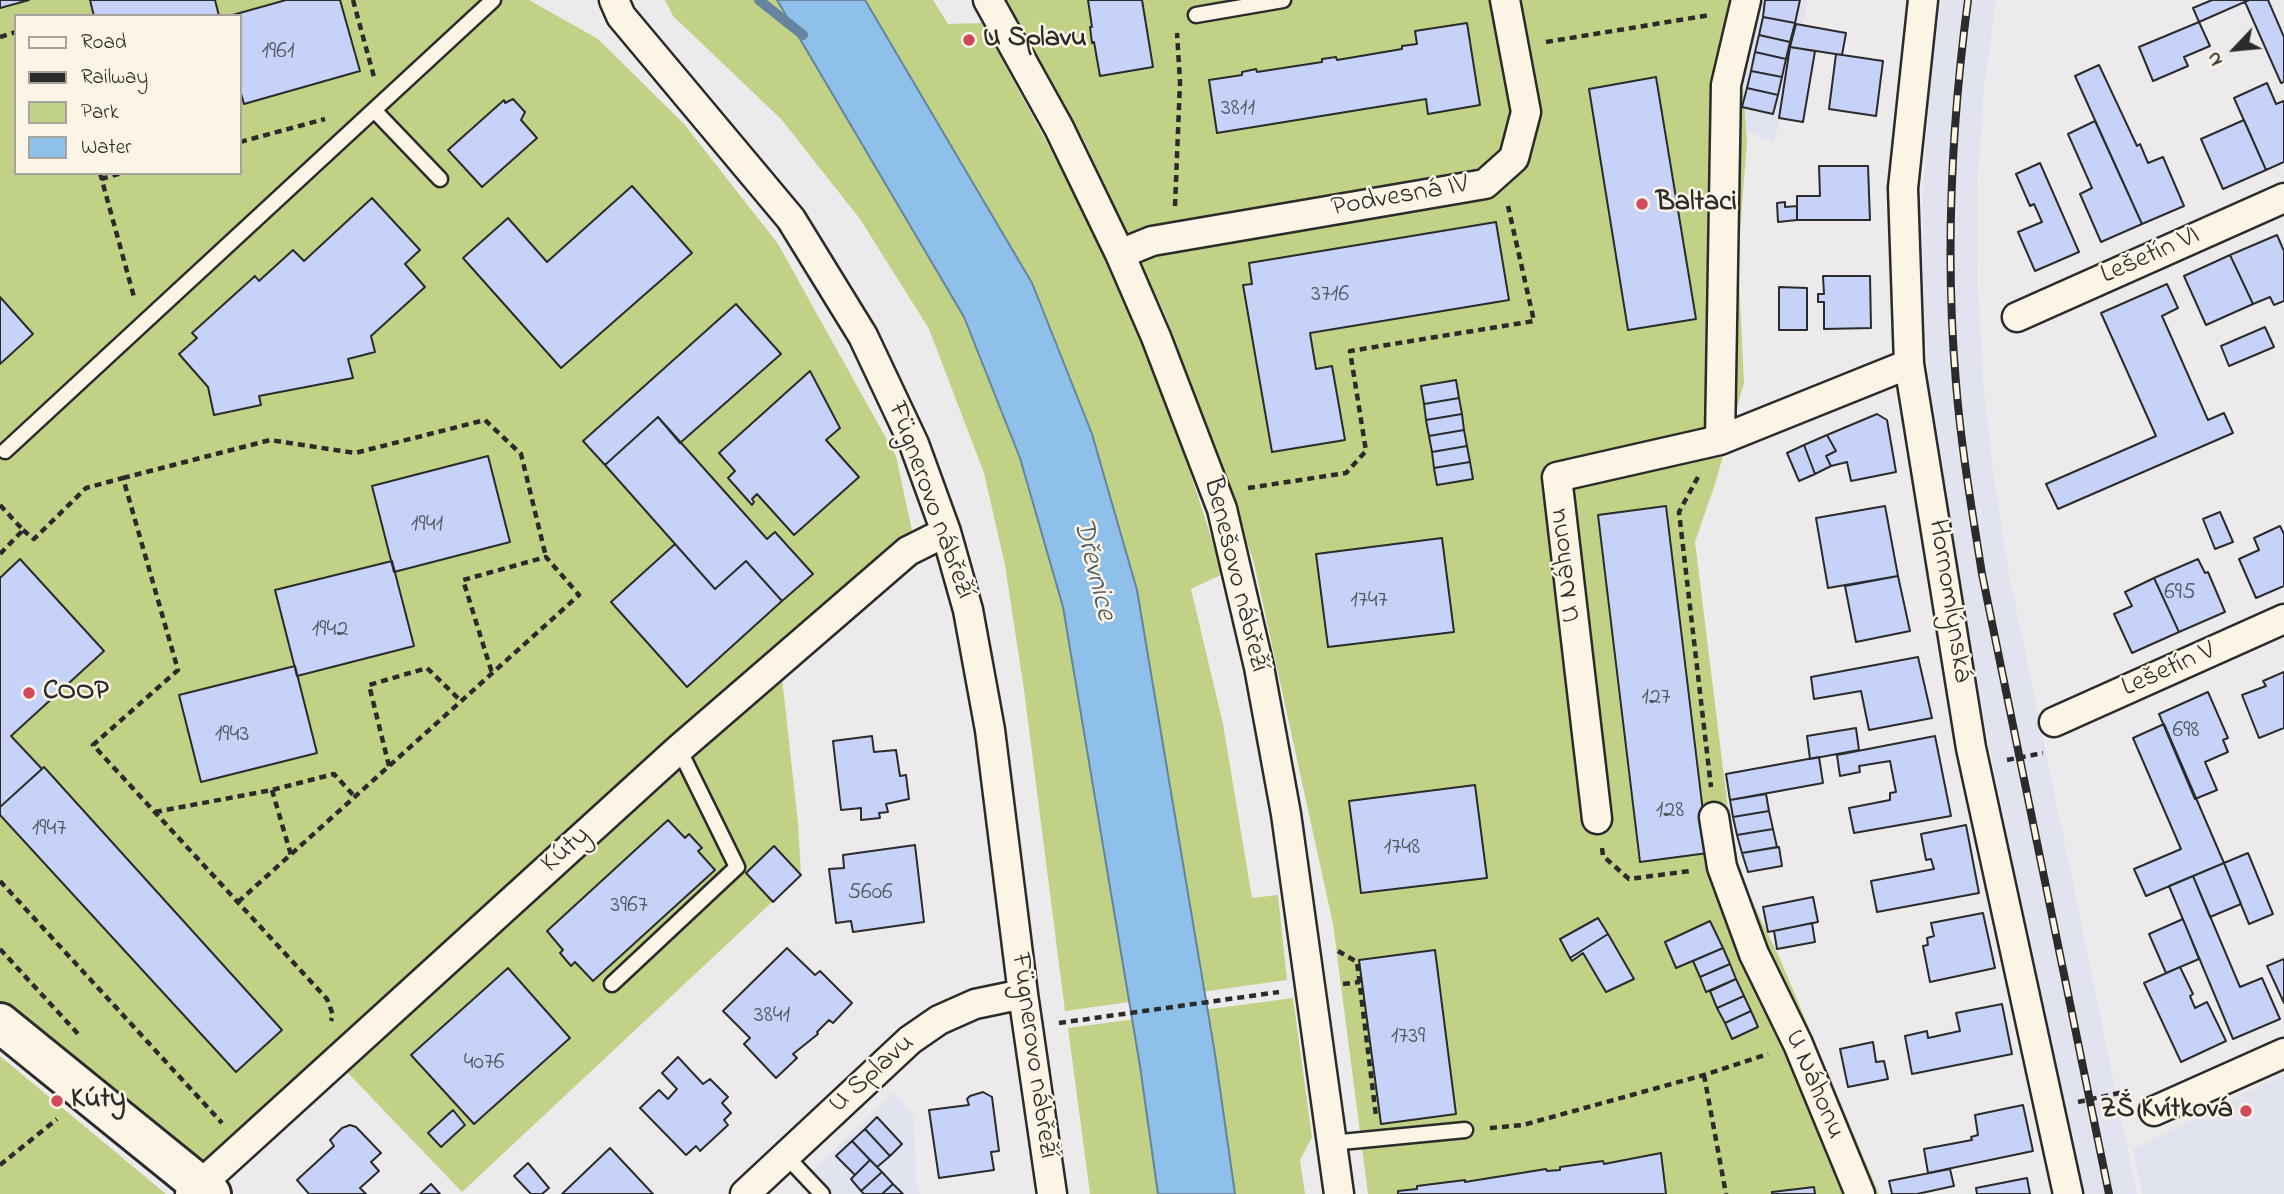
<!DOCTYPE html>
<meta charset="utf-8">
<style>
body{margin:0}
#map{position:relative;width:2284px;height:1194px;overflow:hidden;background:#eceaeb;font-family:"Indie Flower",sans-serif}
canvas{display:block}
.legend{position:absolute;left:14px;top:14px;width:228px;height:161px;box-sizing:border-box;background:#fcf5e5;border:2px solid #a8a49b;margin:0;padding:9px 12px;list-style:none;font-size:21px;color:#2b2b2b}
.legend li{display:flex;align-items:center;gap:14px;height:35px}
.legend b{width:35px;border:2px solid #a8a49b}
.north{position:absolute;left:2200px;top:14px;width:70px;height:70px;-webkit-text-stroke:5px #fcf5e5;paint-order:stroke;rotate:244deg;font-size:19px;font-weight:700;line-height:28px;text-align:center;color:#2b2b2b}
.north::after{content:'';display:block;margin:auto;width:24px;height:32px;background:#2b2b2b;clip-path:polygon(50% 0,100% 100%,50% 72%,0 100%)}
</style>
<div id="map">
<canvas width="2284" height="1194"></canvas>
<ul class="legend">
<li><b style="height:9px;background:#fcf5e5"></b>Road</li>
<li><b style="height:9px;background:#2b2b2b"></b>Railway</li>
<li><b style="height:19px;background:#c1d287"></b>Park</li>
<li><b style="height:19px;background:#8ec0ea"></b>Water</li>
</ul>
<div class="north">N</div>
</div>
<script>
const g = document.querySelector('canvas').getContext('2d');
g.lineJoin = 'round';
function paint(path, color) { g.fillStyle = color; g.fill(path, 'evenodd'); }
function trace(path, color, width, dash) { g.strokeStyle = color; g.lineWidth = width; g.lineCap = dash ? 'butt' : 'round'; g.setLineDash(dash || []); g.stroke(path); }
function drawText(font, color, halo, rows, align = 'center') {
  g.font = font + ' "Indie Flower",sans-serif'; g.lineWidth = 5; g.setLineDash([]); g.textBaseline = 'middle'; g.strokeStyle = halo; g.fillStyle = color; for (const [text, x, y, turn = 0] of rows) {
    g.save(); g.translate(x, y); g.rotate((+turn || 0) * Math.PI / 180); g.textAlign = isNaN(turn) ? turn : align; if (halo) g.strokeText(text, 0, 0); g.fillText(text, 0, 0); g.restore();
  }
}
paint(new Path2D(`
 M1758 0H1808L1774 144 1736 125Z
 M1941 0H1996L1984 87 1977 195 1978 285 1983 381 1993 471 2008 569 2137 1194H2081L1955 578 1939 478 1929 386 1923 286V193L1930 82Z
 M2284 1073V1194H2142L2133 1149Z
 M894 1092 914 1117 916 1184 920 1194H813L802 1181Z`), '#e1e3ef');
paint(new Path2D(`
 M0 0H529L598 39 685 125 778 244 896 456 917 554 216 1178 0 1005ZM16 16H240V173H16Z
 M665 0H933L948 24 982 23 1096 233 1177 432 1223 574 1191 589 1223 724 1252 898 1278 895 1287 980 1065 1011 1024 690 1005 565 984 473 929 329 860 219 781 119 673 16Z
 M1004 0H1736L1747 141 1738 257 1744 383 1715 484 1695 542 1735 866 1780 959 1879 1194H1368L1333 924 1254 563 1209 433 1167 319 1083 138Z
 M782 678 798 823 801 875 462 1192 347 1072Z
 M1293 998 1312 1137 1300 1160 1305 1194H1090L1068 1028Z
 M0 1056 166 1194H0Z`), '#c1d287');
const water = new Path2D(`
 M777 0H865L1032 283 1092 434 1137 590 1215 1054 1235 1194H1158L1140 1066 1063 607 1020 458 964 317Z`);
paint(water, '#8ec0ea');
trace(water, '#66849e', 2);
trace(new Path2D(`
 M759 0 803 35`), '#66849e', 10);
const building = new Path2D(`
 M0 0H29L0 8Z
 M90 0H215L219 16H94Z
 M286 0H340L360 71 244 104 240 90V16H229Z
 M1088 0H1142L1153 67 1100 76 1094 42 1092 43 1090 27H1092Z
 M1765 0H1800L1795 23 1763 17Z
 M2212 0H2249L2199 22 2193 8Z
 M2249 0H2268L2284 37V82L2281 83 2245 2Z
 M1763 17 1795 23 1790 42 1759 35Z
 M2199 22 2210 46 2184 57 2188 66 2153 81 2139 47Z
 M1467 23 1480 105 1428 114 1426 99 1217 133 1209 80 1242 75V72L1256 69 1257 72 1322 62V59L1336 57 1337 60 1402 49V46L1417 44 1415 31Z
 M1796 24 1846 33 1842 55 1790 47Z
 M1759 35 1790 42 1786 59 1755 52Z
 M1790 47 1815 51 1803 122 1779 118Z
 M1755 52 1786 59 1782 77 1751 71Z
 M1836 54 1883 61 1876 116 1829 109Z
 M2099 65 2137 146 2140 144 2148 163 2163 157 2184 206 2142 224 2075 76Z
 M1751 71 1782 77 1778 95 1747 88Z
 M1656 77 1696 319 1628 330 1589 89Z
 M2267 83 2276 104 2284 101V162L2266 170 2234 98Z
 M1747 88 1778 95 1773 114 1742 107Z
 M513 99 525 112 521 120 537 138 482 187 448 150 504 100 505 103Z
 M2244 120 2266 170 2223 189 2201 139Z
 M2095 121 2142 224 2101 242 2080 194 2092 188 2068 134Z
 M2040 163 2079 252 2035 271 2018 232 2042 222 2034 204 2030 206 2016 174Z
 M1819 166H1868L1870 220H1797V196H1820Z
 M632 186 692 253 561 368 463 258 508 218 547 262Z
 M372 198 420 250 405 264 425 287 371 336 375 352 348 359 353 378 259 396 261 405 214 415 208 387 179 354 197 338 192 333 255 276 259 281 293 250 304 261Z
 M1785 202V207L1797 206V220L1778 222 1777 203Z
 M1496 222 1509 300 1310 333 1316 369 1332 366 1345 440 1272 452 1243 285 1252 284 1249 263Z
 M2277 235 2284 251V301L2274 305 2270 297 2253 304 2230 255Z
 M2230 255 2253 304 2206 325 2184 276Z
 M1823 276H1870L1871 328 1824 329V302H1818V294H1824Z
 M2167 284 2178 308 2162 316 2208 420 2224 413 2233 433 2058 509 2046 484 2156 436 2101 313Z
 M1779 287 1807 288V330H1779Z
 M0 297 33 334 0 364Z
 M736 304 781 354 680 443 658 417 605 465 583 441Z
 M2265 327 2274 347 2229 366 2221 346Z
 M810 371 840 428 826 440 859 477 794 535 757 494 752 499 754 502 752 505 728 478 735 471 719 453Z
 M1456 380 1459 398 1424 404 1421 386Z
 M1459 398 1462 414 1426 420 1424 404Z
 M1462 414 1464 430 1429 436 1426 420Z
 M1877 414 1887 420 1896 472 1851 481 1847 462 1831 466 1826 456 1836 451 1827 435Z
 M658 417 767 539 775 532 813 574 782 601 746 561 715 589 605 465Z
 M1464 430 1467 446 1432 452 1429 436Z
 M1827 435 1836 451 1826 456 1831 466 1815 474 1804 445Z
 M1804 445 1815 474 1799 481 1787 453Z
 M1467 446 1470 462 1434 468 1432 452Z
 M488 456 510 542 394 572 372 486Z
 M1470 462 1473 479 1437 485 1434 468Z
 M1666 506 1708 853 1640 862 1598 515Z
 M1885 506 1898 576 1828 588 1816 518Z
 M2220 512 2233 542 2215 549 2203 519Z
 M2280 526 2284 534V586L2256 598 2239 559 2259 550 2254 538Z
 M1442 538 1454 632 1328 647 1316 554Z
 M675 544 715 589 746 561 782 601 687 687 611 602Z
 M20 559 104 651 11 736 42 769 0 807V578Z
 M2198 559 2205 573 2208 572 2225 612 2179 632 2154 578Z
 M392 561 414 646 297 676 275 590Z
 M1898 576 1910 631 1856 642 1845 586Z
 M2154 578 2179 632 2132 653 2114 614 2132 606 2125 592Z
 M1918 657 1932 718 1869 730 1861 691 1814 699 1811 677Z
 M295 666 317 753 201 782 179 695Z
 M2284 672V728L2259 738 2242 695 2266 686 2263 681Z
 M2208 692 2228 738 2223 740 2228 752 2205 762 2217 790 2195 799 2159 714Z
 M2164 724 2224 863 2146 896 2134 869 2181 849 2133 738Z
 M1856 728 1859 750 1810 759 1807 736Z
 M872 736 874 752 896 750 900 776 906 775 909 799 886 804 888 812 879 813 880 818 861 820V808L841 810 833 741Z
 M1935 736 1951 816 1854 833 1849 808 1890 800V793L1896 792 1890 761 1859 766 1860 772 1840 776 1837 755Z
 M1819 757 1823 783 1730 800 1726 774Z
 M44 767 282 1030 236 1072 0 815V807Z
 M1475 785 1487 878 1361 893 1349 801Z
 M1766 794 1769 811 1733 817 1730 800Z
 M1769 811 1773 829 1737 835 1733 817Z
 M668 820 685 838 689 834 702 848 698 851 715 870 593 981 575 962 571 966 560 953 563 950 547 931Z
 M1966 825 1979 893 1877 912 1871 881 1934 869 1931 859 1926 860 1921 834Z
 M1773 829 1777 847 1742 853 1737 835Z
 M915 845 924 922 853 932 851 921 836 923 829 869 844 868 843 855Z
 M774 846 801 875 773 902 746 873Z
 M1779 847 1782 866 1748 872 1742 853Z
 M2248 853 2273 914 2249 924 2224 863Z
 M2224 863 2241 904 2210 917 2193 876Z
 M2193 876 2240 987 2262 978 2280 1019 2233 1039 2169 886Z
 M1813 897 1818 922 1768 932 1763 907Z
 M1983 913 1995 968 1930 982 1923 946 1928 945 1927 938 1934 936 1931 923Z
 M1598 918 1608 934 1570 958 1560 939Z
 M2183 919 2199 959 2166 973 2149 934Z
 M1710 921 1723 948 1676 968 1665 942Z
 M1812 923 1815 942 1777 949 1774 931Z
 M1608 934 1634 979 1606 992 1583 953 1572 961 1570 958Z
 M787 948 815 975 820 971 852 1003 833 1023 829 1020 817 1032 818 1034 793 1054 797 1058 776 1078 744 1044 750 1038 723 1011Z
 M1723 948 1730 964 1700 977 1693 961Z
 M1435 950 1456 1114 1381 1124 1359 960Z
 M2284 959V1003L2267 966Z
 M1730 964 1736 979 1706 992 1700 977Z
 M2180 967 2193 994 2190 996 2195 1008 2207 1002 2226 1041 2181 1062 2144 983Z
 M508 968 570 1038 474 1124 411 1055Z
 M1736 979 1744 996 1717 1008 1710 991Z
 M1744 996 1751 1011 1725 1023 1717 1008Z
 M2002 1004 2012 1054 1912 1074 1905 1036 1927 1031 1928 1038 1960 1031 1956 1013Z
 M1751 1011 1758 1027 1732 1039 1725 1023Z
 M1873 1042 1876 1062 1884 1061 1888 1079 1848 1087 1840 1049Z
 M678 1057 703 1084 710 1079 728 1097 722 1103 731 1113 724 1120 728 1125 700 1151 696 1146 686 1155 640 1108 659 1090 668 1099 677 1089 662 1073Z
 M983 1092 992 1097 999 1151 991 1152 994 1170 939 1178 929 1110 969 1105 967 1099 970 1096Z
 M2023 1105 2033 1151 1928 1173 1924 1149 1972 1140 1971 1137 1978 1135 1975 1115Z
 M453 1110 465 1125 441 1147 428 1133Z
 M877 1117 902 1144 890 1156 865 1129Z
 M350 1125 356 1127 381 1153 371 1162 379 1171 360 1188 366 1194H309L297 1180 334 1146 330 1140 342 1128Z
 M865 1129 890 1156 877 1167 852 1141Z
 M852 1141 870 1160 855 1175 836 1156Z
 M610 1148 653 1194H562Z
 M1661 1153 1666 1194H1398V1191L1417 1189V1186L1465 1180V1182L1546 1169 1547 1171 1560 1170V1167L1603 1161 1604 1164Z
 M870 1160 882 1172 861 1191 851 1179Z
 M528 1163 549 1188 542 1194H531L514 1176Z
 M1950 1169 1954 1186 1917 1194H1892L1889 1181Z
 M882 1172 893 1184 882 1194H864L861 1191Z
 M2027 1178 2030 1194H1977L1976 1188Z
 M431 1184 440 1194H420Z
 M893 1184 903 1194H882Z
 M1814 1187 1815 1194H1772V1192Z`);
paint(building, '#c7d2f9');
trace(building, '#2b2b2b', 2);
const lane = new Path2D(`
 M1196 15 1283 0
 M374 110 440 179
 M5 451 493 0
 M612 984 737 867 679 749
 M1331 1143 1465 1130
 M786 1156 822 1194`);
const street = new Path2D(`
 M614 0 621 16 791 219 863 336 914 444 946 532 968 610 990 730 1023 994 1052 1194
 M988 0 1059 128 1120 254 1156 337 1222 509 1259 667 1286 814 1339 1194
 M1746 0 1726 85 1720 440 1909 364
 M1923 0 1903 188 1909 364 1971 748 2068 1194
 M1120 254 1152 241 1485 184 1514 158 1526 112 1505 0
 M2017 317 2284 198
 M2054 722 2284 619
 M1714 817 1722 867 1754 954 1798 1044 1860 1194
 M1597 819 1557 477 1720 440
 M2154 1111 2284 1053
 M190 1194 679 749 908 551 946 532
 M745 1194 910 1040 939 1020 975 1004 1023 994`);
const secondary = new Path2D(`
 M0 1023 211 1194`);
trace(lane, '#2b2b2b', 19);
trace(street, '#2b2b2b', 33);
trace(secondary, '#2b2b2b', 44);
trace(new Path2D(`
 M353 0 374 77
 M0 37 16 32
 M1546 42 1710 15
 M240 142 325 119
 M100 173 134 297
 M101 179 122 173
 M1175 206 1180 82 1177 33
 M1698 477 1679 512 1711 787
 M123 478 270 440 355 453 485 420 521 454 546 557
 M1248 488 1346 473 1366 451 1350 351 1534 321 1508 206
 M0 505 23 530 0 554
 M23 530 34 539 86 488 123 478 178 670 93 745 327 999 333 1015 331 1021
 M2007 760 2043 753
 M389 766 369 685 427 668 461 701
 M272 790 291 855
 M155 812 272 790 334 774 355 797
 M1602 848 1603 856 1629 879 1690 871
 M0 881 222 1123
 M238 902 579 595 546 557 463 580 492 673
 M0 949 80 1036
 M1338 951 1357 962 1376 1116
 M1343 984 1360 982
 M1059 1023 1279 992
 M1704 1075 1726 1194
 M2078 1102 2128 1091
 M1490 1128 1523 1125 1704 1075 1768 1054
 M0 1165 57 1119`), '#2b2b2b', 4.5, [7, 5]);
trace(lane, '#fcf5e5', 14);
trace(street, '#fcf5e5', 28);
trace(secondary, '#fcf5e5', 38);
const rail = new Path2D(`
 M1968 0C1951 128 1945 255 1956 383 1961 447 1972 510 1982 574L2109 1194`);
trace(rail, '#2b2b2b', 8);
trace(rail, '#fcf5e5', 5, [16]);
for (const [x, y, r, color] of [
 [969,40,7,"#d1495b"],
 [1642,204,7,"#d1495b"],
 [29,693,7,"#d1495b"],
 [57,1101,7,"#d1495b"],
 [2246,1111,7,"#d1495b"]
]) { const dot = new Path2D(); dot.arc(x, y, r, 0, 2 * Math.PI); g.fillStyle = color; g.fill(dot); trace(dot, '#fcf5e5', 2.5); }
drawText('24px', '#52555e', null, [
 ["1961",278,53],
 ["3811",1238,110],
 ["3716",1330,296],
 ["1941",427,526],
 ["695",2180,594],
 ["1747",1369,602],
 ["1942",330,631],
 ["127",1656,699],
 ["698",2186,732],
 ["1943",232,736],
 ["128",1670,812],
 ["1947",49,830],
 ["1748",1402,849],
 ["5606",870,894],
 ["3967",629,907],
 ["3841",772,1017],
 ["1739",1408,1038],
 ["4076",484,1064]
]);
drawText('bold 28px', '#2b2b2b', '#fcf5e5', [
 ["U Splavu",983,40],
 ["Baltaci",1656,204],
 ["COOP",43,693],
 ["Kúty",71,1101],
 ["ZŠ Kvítková",2232,1111,"right"]
], 'left');
drawText('28px', '#2b2b2b', '#fcf5e5', [
 ["Podvesná IV",1400,198,-10],
 ["Lešetín VI",2151,257,-24],
 ["Fügnerovo nábřeží",929,501,70],
 ["U Náhonu",1567,565,-97],
 ["Benešovo nábřeží",1234,575,76],
 ["Hornomlýnská",1948,601,81],
 ["Lešetín V",2169,671,-24],
 ["Kúty",567,851,-42],
 ["Fügnerovo nábřeží",1032,1056,82],
 ["U Splavu",873,1075,-42],
 ["U Náhonu",1813,1085,67]
]);
drawText('italic 30px', '#495864', '#fcf5e5', [
 ["Dřevnice",1092,570,76]
]);
</script>
